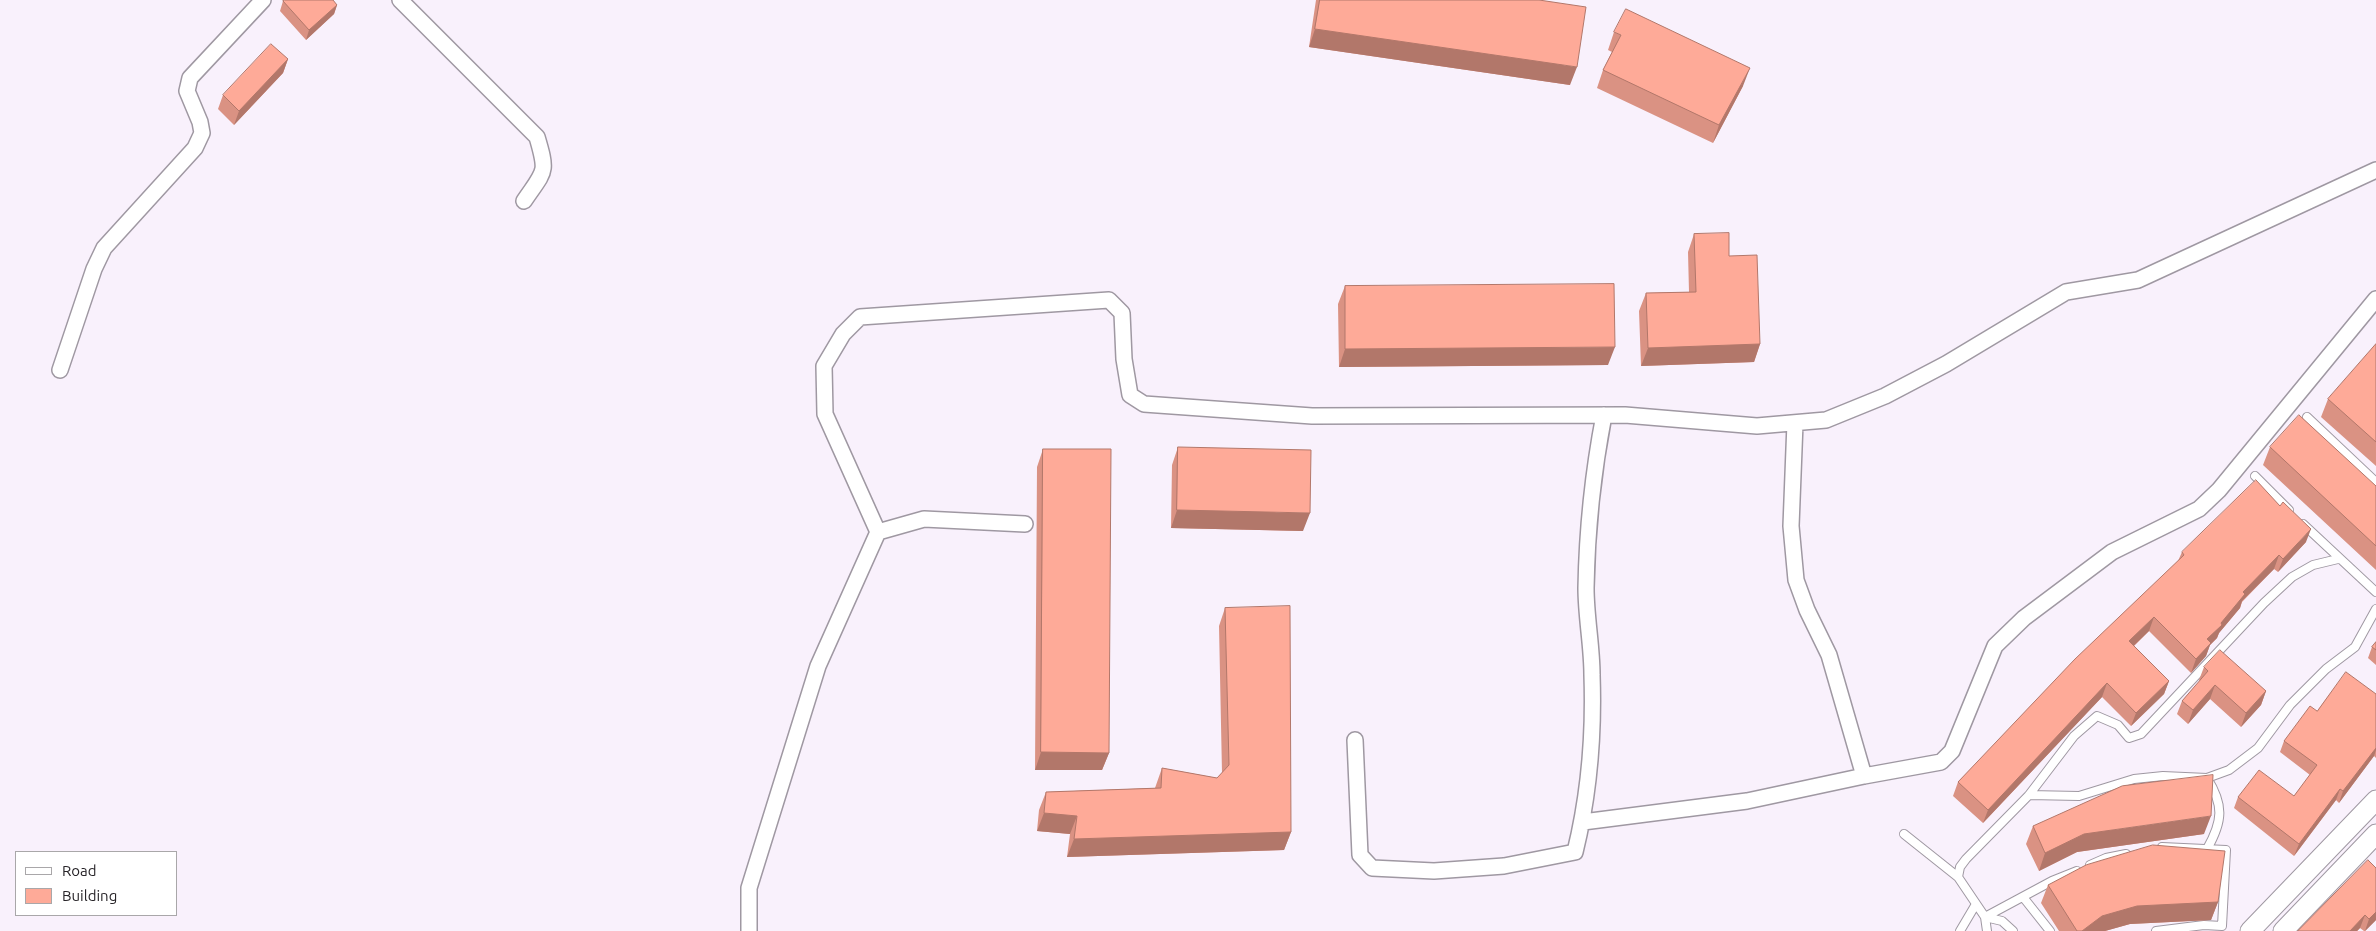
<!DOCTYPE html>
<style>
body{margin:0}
#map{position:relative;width:2376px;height:931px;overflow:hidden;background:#f9f1fc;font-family:Ubuntu,sans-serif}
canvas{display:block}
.legend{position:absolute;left:15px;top:851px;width:162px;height:65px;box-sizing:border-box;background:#fff;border:1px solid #a9a7a9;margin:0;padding:6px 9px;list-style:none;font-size:15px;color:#272428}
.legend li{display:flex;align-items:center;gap:10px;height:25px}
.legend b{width:25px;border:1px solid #a9a7a9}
</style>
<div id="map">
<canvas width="2376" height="931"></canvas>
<ul class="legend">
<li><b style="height:6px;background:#fff"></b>Road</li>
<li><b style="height:14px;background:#feaa98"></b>Building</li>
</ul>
</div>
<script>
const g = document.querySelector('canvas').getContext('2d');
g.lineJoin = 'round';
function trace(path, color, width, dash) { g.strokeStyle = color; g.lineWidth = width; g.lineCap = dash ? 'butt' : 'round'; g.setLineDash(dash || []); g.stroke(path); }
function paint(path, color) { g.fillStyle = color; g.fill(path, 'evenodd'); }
const service = new Path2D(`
 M2307 417 2376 482
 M2255 476 2289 510
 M2303 524 2376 592
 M2207 778C2224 805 2223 821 2207 849
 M2029 795 2079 796 2134 779 2163 776 2207 778 2229 770 2258 748 2290 705 2326 669 2355 647 2376 609
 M1904 834 1958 877 1985 917 1987 931
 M2090 865 2106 858 2126 854
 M1958 877 1960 867 1966 859 2029 795 2074 736 2097 716 2118 725 2129 738 2141 734 2264 603 2292 577 2313 565 2338 559
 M2023 897 2050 931
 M1985 917 2052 881 2077 871
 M1985 917 2002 921 2013 931
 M1960 931 1976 904
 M2156 931 2204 925 2222 926 2226 850 2162 847`);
const minor = new Path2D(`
 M400 0 537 137C548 174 545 170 524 201
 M60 370 94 269 104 248 195 148 202 133 200 122 187 91 190 78 263 0
 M1795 423 1791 526 1796 580 1807 610 1829 655 1864 776
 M878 532 825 414 824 366 843 334 860 317 1109 300 1122 313 1124 359 1130 395 1144 404 1312 416 1625 415 1757 426 1826 420 1885 396 1946 364 2066 292 2138 280 2376 170
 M1355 740 1360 855 1372 868 1434 871 1504 866 1575 852C1589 795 1594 733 1592 675 1592 646 1586 617 1586 588 1587 529 1593 472 1604 415
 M1583 822 1747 801 1864 776 1941 762 1952 751 1995 646 2024 618 2112 552 2199 509 2219 490 2376 299
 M749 931V888L818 666 878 532 924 519 1025 524`);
const tertiary = new Path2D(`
 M2250 931 2376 800
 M2283 931 2376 834`);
trace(service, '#9f98a2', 10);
trace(minor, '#9f98a2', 18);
trace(tertiary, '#9f98a2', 21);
trace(service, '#fff', 8);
trace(minor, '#fff', 15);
trace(tertiary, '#fff', 19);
paint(new Path2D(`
 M1316 0H1539L1570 85 1309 47Z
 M283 1 337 5 334 14 306 40 280 11Z
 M1614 32 1743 86 1713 143 1597 88 1603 70 1612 52 1608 50Z
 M288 59 283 73 234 125 218 109 223 95Z
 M1694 234 1729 256 1760 344 1754 362 1641 366 1639 311 1646 293 1689 292 1688 252Z
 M1345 286 1608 365 1339 367 1338 304Z
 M2376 344V466L2321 417 2328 399Z
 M1178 447 1303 531 1171 528 1172 465Z
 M2270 447 2376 486V570L2263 465Z
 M1043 449 1109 753 1102 770H1035L1037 467Z
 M2306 542 2278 572 2274 569 2242 602 2240 608 2219 633 2217 638 2210 645 2206 656 2191 673 2149 631 2134 646 2169 681 2164 694 2131 726 2102 697 1983 823 1953 796 1958 782 2178 561 2182 552Z
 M1225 608 1291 832 1284 850 1067 857 1070 834 1037 831 1039 810 1046 792 1155 788 1162 768 1217 778 1222 773 1219 626Z
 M2376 642V665L2368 658 2372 647Z
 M2204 667 2266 691 2261 705 2241 727 2210 699 2188 724 2177 714 2182 701 2200 681 2199 680Z
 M2376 694V758L2374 756 2339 803 2336 800 2294 856 2234 808 2238 797 2294 796 2310 775 2280 752 2284 741 2317 711Z
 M2033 826 2204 834 2077 852 2039 871 2026 844Z
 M2368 860 2376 920 2365 931H2364L2360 928 2357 931H2298Z
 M2048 885 2218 902 2211 920 2130 924 2105 931H2059L2041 903Z`), '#da9283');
paint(new Path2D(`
 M337 5 334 14 306 40 309 30Z
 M1315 29 1577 67 1570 85 1309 47Z
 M288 59 283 73 234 125 239 111Z
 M1750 68 1743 86 1713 143 1719 125Z
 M1760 344 1754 362 1641 366 1648 348Z
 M1615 347 1608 365 1339 367 1345 349Z
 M1177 510 1310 513 1303 531 1171 528Z
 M2311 529 2306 542 2278 572 2283 559Z
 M2279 555 2274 569 2242 601 2240 608 2219 633 2217 638 2210 645 2206 656 2191 673 2196 659 2207 639 2221 623 2243 592Z
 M2154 617 2149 631 2124 655 2129 641Z
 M2169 681 2164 694 2131 726 2136 713Z
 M2107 683 2102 697 1983 823 1988 810Z
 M2215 685 2210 699 2188 724 2193 710Z
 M2266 691 2261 705 2241 727 2246 713Z
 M2376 748V750L2374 756 2339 803 2343 791Z
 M1041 752 1109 753 1102 770H1035Z
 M2340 789 2336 800 2294 856 2299 844Z
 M1044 813 1077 816 1070 834 1037 831Z
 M2211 816 2204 834 2077 852 2039 871 2045 853 2084 834Z
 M1291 832 1284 850 1067 857 1074 839Z
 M2218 902 2211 920 2130 924 2105 931H2082L2102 916 2137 906Z
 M2376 912V920L2365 931 2369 919Z
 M2365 915 2360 928 2357 931H2350Z`), '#b2776a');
const building = new Path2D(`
 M285 0H333L337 5 309 30 283 1Z
 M1320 0H1539L1586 7 1577 67 1315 29Z
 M1626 9 1750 68 1719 125 1603 70 1621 35 1614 32Z
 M271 44 288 59 239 111 223 95Z
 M1729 233V256L1757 255 1760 344 1648 348 1646 293 1696 292 1694 234Z
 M1614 284 1615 347 1345 349V286Z
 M2376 344V442L2328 399Z
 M2299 415 2376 486V546L2270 447Z
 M1178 447 1311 450 1310 513 1177 510Z
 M1043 449H1111L1109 753 1041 752Z
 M2256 480 2280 506 2283 502 2311 529 2283 559 2279 555 2243 592 2245 594 2221 623 2222 625 2207 639 2211 643 2196 659 2154 617 2129 641 2169 681 2136 713 2107 683 1988 810 1958 782 2075 659 2184 555 2182 552Z
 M1290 606 1291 832 1074 839 1077 816 1044 813 1046 792 1161 788 1162 768 1217 778 1229 765 1225 608Z
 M2376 642V650L2372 647Z
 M2220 650 2266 691 2246 713 2215 685 2193 710 2182 701 2208 671 2204 667Z
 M2346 672 2376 694V748L2343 791 2340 789 2299 844 2238 797 2259 770 2294 796 2317 765 2284 741 2310 706 2317 711Z
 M2213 775 2211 816 2084 834 2045 853 2033 826 2122 786Z
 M2153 845 2225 851 2218 902 2137 906 2102 916 2082 931H2077L2048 885 2086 865Z
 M2368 860 2376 868V912L2369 919 2365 915 2350 931H2298Z`);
paint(building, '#feaa98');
trace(building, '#b2776a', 1);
</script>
